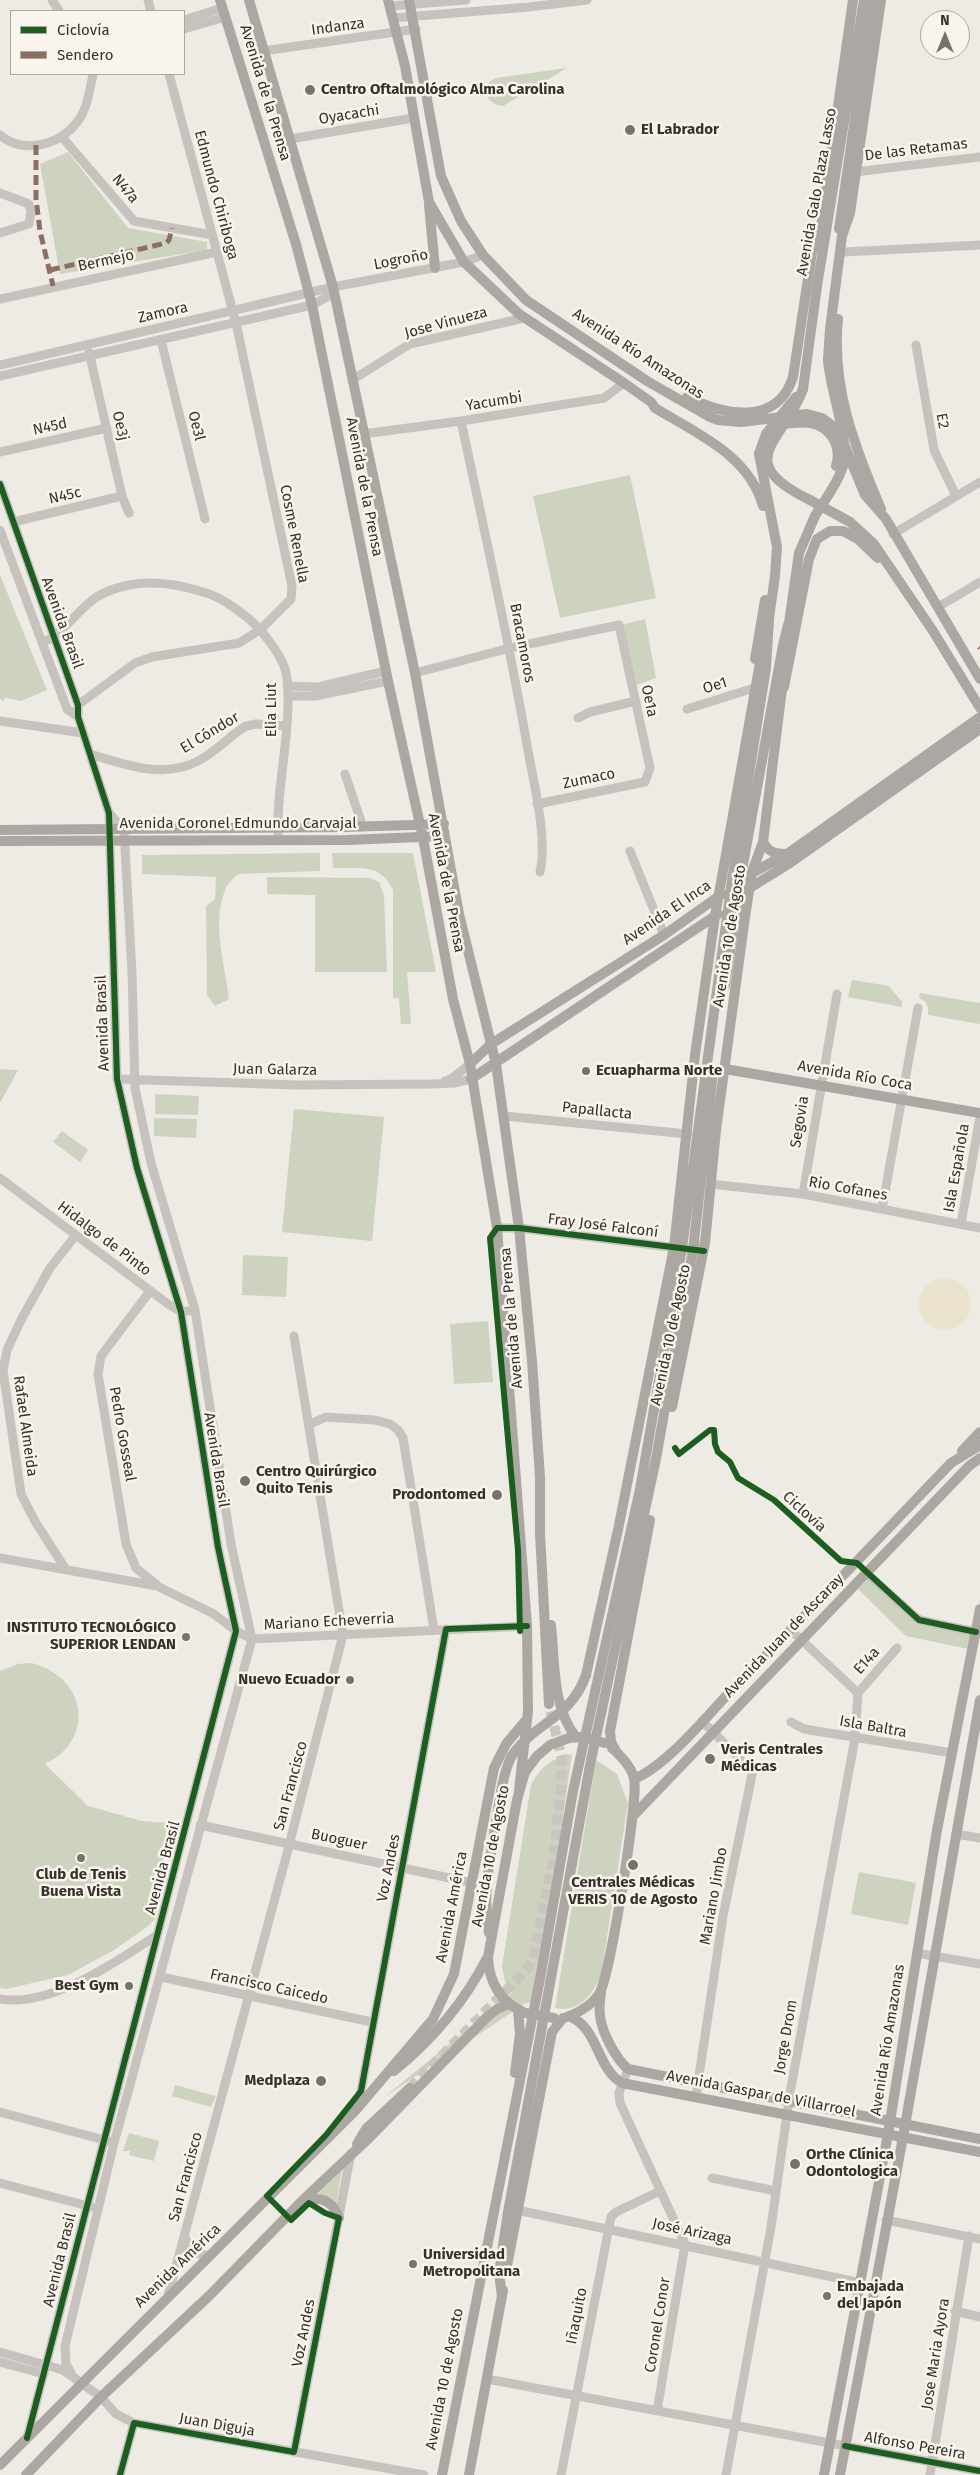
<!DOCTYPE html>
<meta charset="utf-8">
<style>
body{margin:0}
#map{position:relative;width:980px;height:2475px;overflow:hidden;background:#eeeae4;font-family:"Fira Sans",sans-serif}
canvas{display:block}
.legend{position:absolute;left:10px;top:10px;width:175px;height:65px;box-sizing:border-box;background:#f9f5ec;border:1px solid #aca69f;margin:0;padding:6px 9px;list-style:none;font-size:15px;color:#38302b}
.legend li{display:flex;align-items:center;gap:10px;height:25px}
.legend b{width:25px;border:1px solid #aca69f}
.north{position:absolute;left:920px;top:10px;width:50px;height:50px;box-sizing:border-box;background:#f9f5ec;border:1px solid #aca69f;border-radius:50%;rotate:0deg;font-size:14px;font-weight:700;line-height:20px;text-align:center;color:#38302b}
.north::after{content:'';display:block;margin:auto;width:18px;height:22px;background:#78716c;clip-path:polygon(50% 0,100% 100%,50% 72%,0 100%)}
</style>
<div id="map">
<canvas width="980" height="2475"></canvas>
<ul class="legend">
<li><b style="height:6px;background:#1b5e20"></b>Ciclovía</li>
<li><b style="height:6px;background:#8d6e63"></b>Sendero</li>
</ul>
<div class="north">N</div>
</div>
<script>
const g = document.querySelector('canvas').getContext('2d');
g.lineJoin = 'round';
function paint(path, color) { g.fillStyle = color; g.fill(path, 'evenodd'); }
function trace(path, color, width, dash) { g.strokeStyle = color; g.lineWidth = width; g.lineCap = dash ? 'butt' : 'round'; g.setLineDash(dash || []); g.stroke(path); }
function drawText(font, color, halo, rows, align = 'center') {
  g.font = font + ' "Fira Sans",sans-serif'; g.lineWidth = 5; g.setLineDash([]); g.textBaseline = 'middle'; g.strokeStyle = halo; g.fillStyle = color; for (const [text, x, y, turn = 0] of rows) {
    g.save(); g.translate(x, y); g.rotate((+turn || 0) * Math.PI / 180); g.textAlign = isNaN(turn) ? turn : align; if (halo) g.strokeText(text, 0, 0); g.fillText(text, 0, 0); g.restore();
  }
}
paint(new Path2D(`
 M567 68 503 106C486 105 478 85 496 78Z
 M68 152 128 228 207 242V250L60 274 40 164Z
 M630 475 656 598 560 618 533 496Z
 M0 575 47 690 21 701 6 698 2 701 0 698Z
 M645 619 656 678 634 686 621 625Z
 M320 853V871L238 874C234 878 228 883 226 888 211 922 225 964 229 999L215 1006 207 995 206 906 215 899 216 877 142 874V855Z
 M332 853H413L436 972H407L411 1024H401L399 998H393V890C380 862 359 869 333 868Z
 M267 877 370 878 379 882 384 896 387 972H315V895L267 894Z
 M852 980 889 986 902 1002V1007L848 997Z
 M920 993 980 1003V1024L928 1015C929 1006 927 1002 919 998Z
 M0 1069 18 1070 0 1103Z
 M155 1094 199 1096 198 1115 155 1114Z
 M294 1109 384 1117 372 1241 282 1232Z
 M154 1118 197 1119 196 1138 154 1136Z
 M62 1131 88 1150 80 1162 53 1142Z
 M243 1255 288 1257 286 1297 242 1295Z
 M488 1321 493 1382 454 1384 450 1324Z
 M873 1574 919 1615 972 1628 968 1649 906 1636 858 1589Z
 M31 1663C86 1676 97 1739 45 1764L88 1806 142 1821 167 1823 157 1917 147 1927 114 1950 68 1975 6 1989 0 1988V1671L18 1664Z
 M567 1754 572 1755 552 1889 532 2003H526L383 2098 512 1993 505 1982 502 1966 531 1785C540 1768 549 1761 567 1754Z
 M596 1760 617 1774 628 1803 601 1976C592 1995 579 2013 555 2008Z
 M859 1872 916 1883 908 1925 851 1914Z
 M175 2085 216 2096 211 2107 172 2096Z
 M129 2133 159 2141 154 2161 129 2155 130 2151H123Z
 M342 2170 336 2205 317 2195Z`), '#ced3bf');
paint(new Path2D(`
 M919 1304a26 26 0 1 1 52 0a26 26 0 1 1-52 0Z`), '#ece3cc');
trace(new Path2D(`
 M410 2088 527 1969 533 1960 552 1866 561 1791 562 1759 549 1704`), '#cac5bf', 10, [10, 5]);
trace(new Path2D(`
 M52 0 59 11
 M148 0 151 11
 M390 6 466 0
 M393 18 529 7 587 0
 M184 20 222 8
 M184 29 225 17
 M263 51 416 29
 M0 135C24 155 60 145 78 121 87 109 90 89 93 74
 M62 137 134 221 212 235
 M290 139 413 118
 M855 172 980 157
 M0 193 29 204 31 212 29 224 0 233
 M844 252 980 245
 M0 299 217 252
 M161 340 205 519
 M916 345 934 450 956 496
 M89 352 122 496 129 513
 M0 365 333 287 464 262 483 255
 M0 376 312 305 329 296 333 287
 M352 380 410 344 524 318
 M461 421C484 529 508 636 527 745 533 781 548 837 540 872
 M363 434 461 421 604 398 624 383
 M0 452 107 428
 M0 484 78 705V717L109 813 117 1079 137 1168 181 1312 218 1547 236 1631 27 2438
 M13 522 122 496
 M0 530 67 709 78 717
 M893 534 980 482
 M938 607 980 582
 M42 643C68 632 80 603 106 592 138 578 174 582 206 593 222 598 235 608 248 618 261 629 280 653 285 669 289 680 288 695 288 707 287 751 276 795 278 839
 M415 673 510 648 619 625 650 768 645 782 537 804
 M287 686 318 687 386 671
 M288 696H315L388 681
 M78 705 135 663 152 657 239 643 261 629 291 599 292 586 236 323 169 74
 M687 709 751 689
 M578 718 590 712 636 701
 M0 721 83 733
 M90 754C124 764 161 779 196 762 215 753 229 736 246 726L256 724 287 726
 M345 774 363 827
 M630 851 664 935
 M117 1079 297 1085 432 1084 454 1083 471 1079
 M445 1081 451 1079 470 1064
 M504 1116 688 1134
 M0 1178 168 1304 181 1312 195 1310
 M710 1184 803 1194 980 1228
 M803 1194 837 994
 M882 1209 918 1008
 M961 1224 980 1117
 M497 1228H519L693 1250 705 1243
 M150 1291 101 1356 98 1374 126 1544 136 1568 157 1585
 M310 1424 326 1417 375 1420 390 1424 398 1430 403 1438 434 1630
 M0 1558 157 1586 214 1614 236 1631 252 1639 527 1626
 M65 1568 36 1523 21 1494 3 1371 7 1350 22 1318 50 1268 76 1235
 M865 1572 919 1620 976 1632
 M858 1693 897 1648
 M791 1722 804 1729 952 1753
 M200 1825 473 1883
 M956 1834 980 1838
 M917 1953 980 1964
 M161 1977 372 2022
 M0 1999C51 2008 117 1961 157 1935
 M628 2069 619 2093 620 2103 685 2244 657 2411
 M696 2096 723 1916 752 1775 751 1770 702 1721
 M355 2110 361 2091 446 1629
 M0 2112 108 2141
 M712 2178 776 2191
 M0 2183 92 2207
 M517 2210 861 2283
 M886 2220 980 2239
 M185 2237 191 2252 210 2256
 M168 2296 286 1857 343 1635 294 1336
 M955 2311 980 2317
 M0 2352 63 2370 101 2397 116 2414 134 2423 424 2475
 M0 2362 44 2374
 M73 2377 66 2364 65 2346 114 2143 252 1639 231 1544 195 1310 151 1163 135 1088 132 972 124 830 109 813
 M487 2379 980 2471
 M294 2452 351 2153
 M120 2475 134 2423
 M561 2475 611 2217 616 2212 660 2191
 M726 2475 771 2227 790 2093 855 1738 858 1693 792 1631
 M930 2475 969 2236`), '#c7c2bd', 9);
trace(new Path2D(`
 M220 0 296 244 312 305 388 681 423 838 453 999 470 1064 497 1228 527 1626 528 1711 519 1790
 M249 0 333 287 415 673 459 914 496 1064 519 1228 532 1361 540 1477V1533L549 1704
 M388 0 405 66 429 202 464 262 519 314 624 383 651 402 655 408C696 433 749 455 763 506
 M409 0 441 176 461 221 483 255 526 300 647 381 708 416 718 420 741 422 807 414 822 418 833 426 841 437 865 495 886 519 980 679
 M429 205 435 268
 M839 229 872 0
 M819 241 853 0
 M838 319C831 387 855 448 881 509
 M828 359 830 329 842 236 850 213 881 0
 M803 389 817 286 864 0
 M687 397C724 415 777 427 793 377L812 252 819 235
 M779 424C789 424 801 421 811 423 831 427 842 447 836 466
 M759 454 777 547 775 576 768 625
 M810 500 850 522 874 544 933 631 980 708
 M788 630 799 553 815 516
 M755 659 765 600
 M784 687 809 559 817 539 830 531H843L858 539 878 558
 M0 830 346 827 444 824
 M0 841 347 840 445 836
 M763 842C769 852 774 854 786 854
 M750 874 787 854 980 717
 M748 889 790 863 980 729
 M725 986 740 881 783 645 788 625
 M470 1064 491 1044 664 935 722 894
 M725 1069 980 1113
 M471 1079 718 914
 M672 1407 705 1243 716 1130 745 917 752 872 763 842 783 681
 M962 1451 980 1432
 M551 1625C555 1661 552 1708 576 1737
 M586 1675 619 1525 674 1247 695 1055 715 916 762 651
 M616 1751 611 1742 610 1731 650 1520
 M634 1779C666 1766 704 1719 729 1693 804 1617 877 1540 951 1463L980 1445
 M633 1816 969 1466 980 1458
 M489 1933C482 1895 490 1859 496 1821 500 1799 502 1777 511 1757
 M601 1992C600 1999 599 2008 600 2016 602 2032 615 2058 628 2069L980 2139
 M525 2013C500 2002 489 1983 488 1957L517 1800 525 1772 537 1756 550 1745 569 1738 581 1737
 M569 2016C599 2028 596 2068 622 2083L980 2152
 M567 2017C580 2012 593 2005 600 1992 610 1974 639 1798 634 1778 631 1766 621 1756 612 1748
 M394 2071C432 2040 465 2001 487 1958
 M515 2073 520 2034 518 2010
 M357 2144 366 2129 410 2088
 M303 2201C321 2196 332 2200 339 2218
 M506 2271 552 2032 563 2018
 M502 2297 499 2273 508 2212 591 1760 656 1459 693 1250 713 1072
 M0 2465 355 2111 433 2019 454 1974 494 1768 506 1744 527 1719
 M26 2475 101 2397 209 2296 302 2201 371 2136 486 2018 497 2009 509 2004
 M442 2475 540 1979 573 1791 640 1489 682 1248 732 880 766 668 769 620
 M469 2475 503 2290
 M824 2475 888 2134 937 1830 980 1609
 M840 2475 903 2137 980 1700`), '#aca7a2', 10);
trace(new Path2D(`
 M803 389C785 441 729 461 810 500
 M759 454 766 434 796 397
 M815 516C824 501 836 486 842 469 852 445 829 388 828 359
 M581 1737 605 1743
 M511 1757C535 1721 570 1720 586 1675
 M525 2013 554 2018`), '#aca7a2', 10);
trace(new Path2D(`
 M36 145V199L40 231 53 286
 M50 270 166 243 169 240 172 228
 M979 647 980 648`), '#8d6e63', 5, [10, 5]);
trace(new Path2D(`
 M0 484 78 705V717L109 813 117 1079 137 1168 181 1312 218 1547 236 1631 27 2438
 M675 1448 679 1454 710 1430H714L715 1444 718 1452 730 1462 738 1478 774 1500 841 1561 857 1563 919 1620 976 1632
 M520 1631 518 1550 490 1238 497 1228H519L704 1251
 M845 2446 980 2471
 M120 2475 134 2423 294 2452 339 2218 325 2213 309 2203 291 2220 267 2196 326 2135 361 2091 446 1629 527 1626`), '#1b5e20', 6);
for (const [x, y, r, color] of [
 [310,90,6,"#78716c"],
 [630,130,6,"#78716c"],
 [586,1071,5,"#78716c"],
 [245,1481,6,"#78716c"],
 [497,1495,6,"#78716c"],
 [186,1637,5,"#78716c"],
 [350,1680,5,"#78716c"],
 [710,1759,6,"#78716c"],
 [81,1858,5,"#78716c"],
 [633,1865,6,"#78716c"],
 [129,1986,5,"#78716c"],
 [321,2081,6,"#78716c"],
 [795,2164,6,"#78716c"],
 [413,2264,5,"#78716c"],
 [827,2296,5,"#78716c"]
]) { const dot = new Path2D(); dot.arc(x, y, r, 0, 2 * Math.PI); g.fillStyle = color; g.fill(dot); trace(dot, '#f9f5ec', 2); }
drawText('15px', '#38302b', '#f9f5ec', [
 ["Indanza",338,27,-8],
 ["Avenida de la Prensa",265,93,73],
 ["Oyacachi",349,115,-9],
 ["De las Retamas",916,150,-7],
 ["N47a",125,189,50],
 ["Avenida Galo Plaza Lasso",817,192,-80],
 ["Edmundo Chiriboga",216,195,75],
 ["Logroño",401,260,-11],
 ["Bermejo",106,261,-12],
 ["Zamora",163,313,-13],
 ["Jose Vinueza",446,323,-15],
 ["Avenida Río Amazonas",638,354,33],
 ["Yacumbi",494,402,-9],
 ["E2",942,421,80],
 ["Oe3j",120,426,77],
 ["Oe3l",196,426,76],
 ["N45d",50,427,-12],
 ["Avenida de la Prensa",364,487,79],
 ["N45c",65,496,-13],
 ["Cosme Renella",294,534,79],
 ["Avenida Brasil",62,623,70],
 ["Bracamoros",522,643,79],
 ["Oe1",715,686,-17],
 ["Oe1a",649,701,78],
 ["Elia Liut",272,710,-90],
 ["El Cóndor",210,733,-31],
 ["Zumaco",589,779,-12],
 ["Avenida Coronel Edmundo Carvajal",238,824],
 ["Avenida de la Prensa",446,883,79],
 ["Avenida El Inca",667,913,-34],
 ["Avenida 10 de Agosto",730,936,-81],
 ["Avenida Brasil",103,1023,-92],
 ["Juan Galarza",275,1070,1],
 ["Avenida Río Coca",855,1076,10],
 ["Papallacta",597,1111,6],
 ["Segovia",800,1122,-81],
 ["Isla Española",957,1168,-80],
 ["Rio Cofanes",848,1189,10],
 ["Fray José Falconí",603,1226,7],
 ["Hidalgo de Pinto",104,1239,37],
 ["Avenida de la Prensa",512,1318,-95],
 ["Avenida 10 de Agosto",671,1335,-78],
 ["Rafael Almeida",25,1426,82],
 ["Pedro Gosseal",122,1434,80],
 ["Avenida Brasil",216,1460,81],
 ["Ciclovía",804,1512,42],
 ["Mariano Echeverria",329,1622,-3],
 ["Avenida Juan de Ascaray",784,1636,-46],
 ["E14a",867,1661,-48],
 ["Isla Baltra",873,1727,10],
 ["San Francisco",291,1786,-75],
 ["Buoguer",339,1840,12],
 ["Avenida 10 de Agosto",491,1856,-79],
 ["Avenida Brasil",163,1868,-75],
 ["Voz Andes",389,1868,-79],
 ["Mariano Jimbo",714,1896,-80],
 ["Avenida América",452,1907,-79],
 ["Francisco Caicedo",269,1987,12],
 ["Jorge Drom",786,2037,-80],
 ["Avenida Río Amazonas",888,2040,-81],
 ["Avenida Gaspar de Villarroel",761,2094,11],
 ["San Francisco",186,2177,-75],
 ["José Arizaga",692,2232,12],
 ["Avenida Brasil",60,2260,-76],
 ["Avenida América",178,2266,-44],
 ["Iñaquito",577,2316,-79],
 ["Coronel Conor",658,2325,-81],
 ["Voz Andes",304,2333,-79],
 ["Jose Maria Ayora",936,2354,-81],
 ["Avenida 10 de Agosto",445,2379,-79],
 ["Juan Diguja",217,2425,10],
 ["Alfonso Pereira",915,2446,10]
]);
drawText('bold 15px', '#38302b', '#f9f5ec', [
 ["Centro Oftalmológico Alma Carolina",321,90],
 ["El Labrador",641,130],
 ["Ecuapharma Norte",596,1071],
 ["Centro Quirúrgico",256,1472],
 ["Quito Tenis",256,1489],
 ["Prodontomed",486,1495,"right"],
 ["INSTITUTO TECNOLÓGICO",176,1628,"right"],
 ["SUPERIOR LENDAN",176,1645,"right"],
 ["Nuevo Ecuador",340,1680,"right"],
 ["Veris Centrales",721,1750],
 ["Médicas",721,1767],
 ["Club de Tenis",81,1875,"center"],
 ["Buena Vista",81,1892,"center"],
 ["Centrales Médicas",633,1883,"center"],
 ["VERIS 10 de Agosto",633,1900,"center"],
 ["Best Gym",119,1986,"right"],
 ["Medplaza",310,2081,"right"],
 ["Orthe Clínica",806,2155],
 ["Odontologica",806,2172],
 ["Universidad",423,2255],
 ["Metropolitana",423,2272],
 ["Embajada",837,2287],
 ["del Japón",837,2304]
], 'left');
</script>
